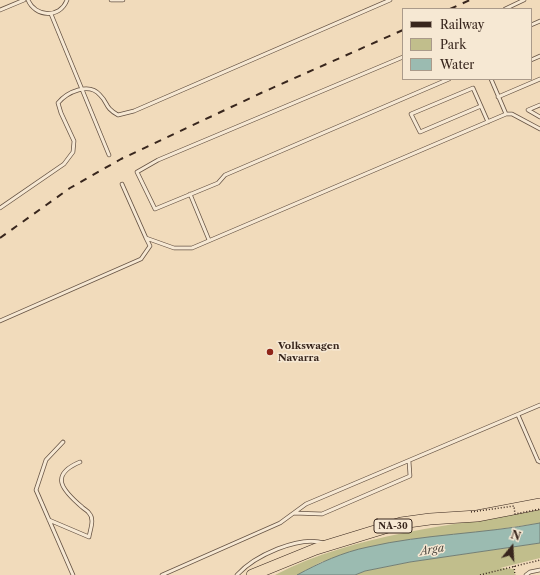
<!DOCTYPE html>
<style>
body{margin:0}
#map{position:relative;width:540px;height:575px;overflow:hidden;background:#f1dbbb;font-family:"Libre Caslon Text",serif}
canvas{display:block}
.legend{position:absolute;left:402px;top:8px;width:130px;height:72px;box-sizing:border-box;background:#f6e8d3;border:1px solid #aa9a8a;margin:0;padding:5px 7px;list-style:none;font-size:12px;color:#38261d}
.legend li{display:flex;align-items:center;gap:8px;height:20px}
.legend b{width:20px;border:1px solid #aa9a8a}
.north{position:absolute;left:492px;top:527px;width:40px;height:40px;-webkit-text-stroke:3px #f6e8d3;paint-order:stroke;rotate:18deg;font-size:11px;font-weight:700;line-height:16px;text-align:center;color:#38261d}
.north::after{content:'';display:block;margin:auto;width:14px;height:18px;background:#38261d;clip-path:polygon(50% 0,100% 100%,50% 72%,0 100%)}
</style>
<div id="map">
<canvas width="540" height="575"></canvas>
<ul class="legend">
<li><b style="height:5px;background:#38261d"></b>Railway</li>
<li><b style="height:11px;background:#c1be8c"></b>Park</li>
<li><b style="height:11px;background:#9bbbb1"></b>Water</li>
</ul>
<div class="north">N</div>
</div>
<script>
const g = document.querySelector('canvas').getContext('2d');
g.lineJoin = 'round';
function paint(path, color) { g.fillStyle = color; g.fill(path, 'evenodd'); }
function trace(path, color, width, dash) { g.strokeStyle = color; g.lineWidth = width; g.lineCap = dash ? 'butt' : 'round'; g.setLineDash(dash || []); g.stroke(path); }
function drawText(font, color, halo, rows, align = 'center') {
  g.font = font + ' "Libre Caslon Text",serif'; g.lineWidth = 3; g.setLineDash([]); g.textBaseline = 'middle'; g.strokeStyle = halo; g.fillStyle = color; for (const [text, x, y, turn = 0] of rows) {
    g.save(); g.translate(x, y); g.rotate((+turn || 0) * Math.PI / 180); g.textAlign = isNaN(turn) ? turn : align; if (halo) g.strokeText(text, 0, 0); g.fillText(text, 0, 0); g.restore();
  }
}
paint(new Path2D(`
 M540 510V523L479 532 411 539 321 562 297 575H275C356 533 452 526 540 510Z
 M540 543V558L500 568 514 569 515 575H355L365 571 410 562Z`), '#c1be8c');
const water = new Path2D(`
 M540 523V543L410 562 365 571 355 575H297C319 563 343 552 368 547 424 534 483 534 540 523Z`);
paint(water, '#9bbbb1');
trace(water, '#737f76', 1);
const lane = new Path2D(`
 M28 0C35 17 60 19 67 0
 M111 0H123
 M505 9 524 0
 M0 10 24 0
 M51 14 109 155
 M531 25 540 21
 M403 57 158 160 137 172 155 209 218 183 225 175 449 79
 M531 60 540 56
 M491 79 506 114
 M498 97 540 79
 M540 105 528 110 540 117
 M481 106 420 132 411 114 473 88 488 122
 M122 184 146 238 174 248H192L506 114H512L540 129
 M190 194 209 240
 M0 208 64 164 73 152 74 141 61 113 58 103C67 92 89 82 100 95 109 104 104 107 118 115L134 111 390 0
 M0 321 141 259 150 246 146 238
 M518 415 538 461 540 462
 M63 442 46 460 36 490 73 575
 M294 513 322 514 410 476 409 461
 M49 520 89 537C90 530 95 519 89 513 88 511 84 509 82 507 62 490 49 475 80 462
 M162 575 280 523 306 504 540 405
 M237 575C254 556 299 535 324 543
 M526 575 530 572 540 570`);
const highway = new Path2D(`
 M252 575 316 549 401 523 430 519 477 516 540 504`);
trace(lane, '#665344', 4.5);
trace(highway, '#38261d', 12);
trace(new Path2D(`
 M514 566 515 575
 M480 575 540 560`), '#38261d', 1.5, [1, 2]);
trace(lane, '#f6e8d3', 3);
trace(highway, '#f1dbbb', 11);
trace(new Path2D(`
 M450 9 470 0
 M0 238 70 188 121 159 261 93 403 30`), '#38261d', 2, [7, 7]);
trace(new Path2D(`
 M471 512 514 506 515 514 540 509`), '#38261d', 1.5, [1, 2]);
for (const [x, y, r, color] of [
 [270,352,4,"#8f2418"]
]) { const dot = new Path2D(); dot.arc(x, y, r, 0, 2 * Math.PI); g.fillStyle = color; g.fill(dot); trace(dot, '#f6e8d3', 1.5); }
for (const [x, y, w] of [
 [393,526,38]
]) { const box = new Path2D(); box.roundRect(x - w / 2, y - 7, w, 14, 3); g.fillStyle = '#f6e8d3'; g.fill(box); trace(box, '#38261d', 1); }
drawText('bold 9px', '#38261d', null, [
 ["NA-30",393,526]
]);
drawText('bold 10px', '#38261d', '#f6e8d3', [
 ["Volkswagen",278,346],
 ["Navarra",278,358]
], 'left');
drawText('italic 11px', '#514b42', '#f6e8d3', [
 ["Arga",432,550,-10]
]);
</script>
